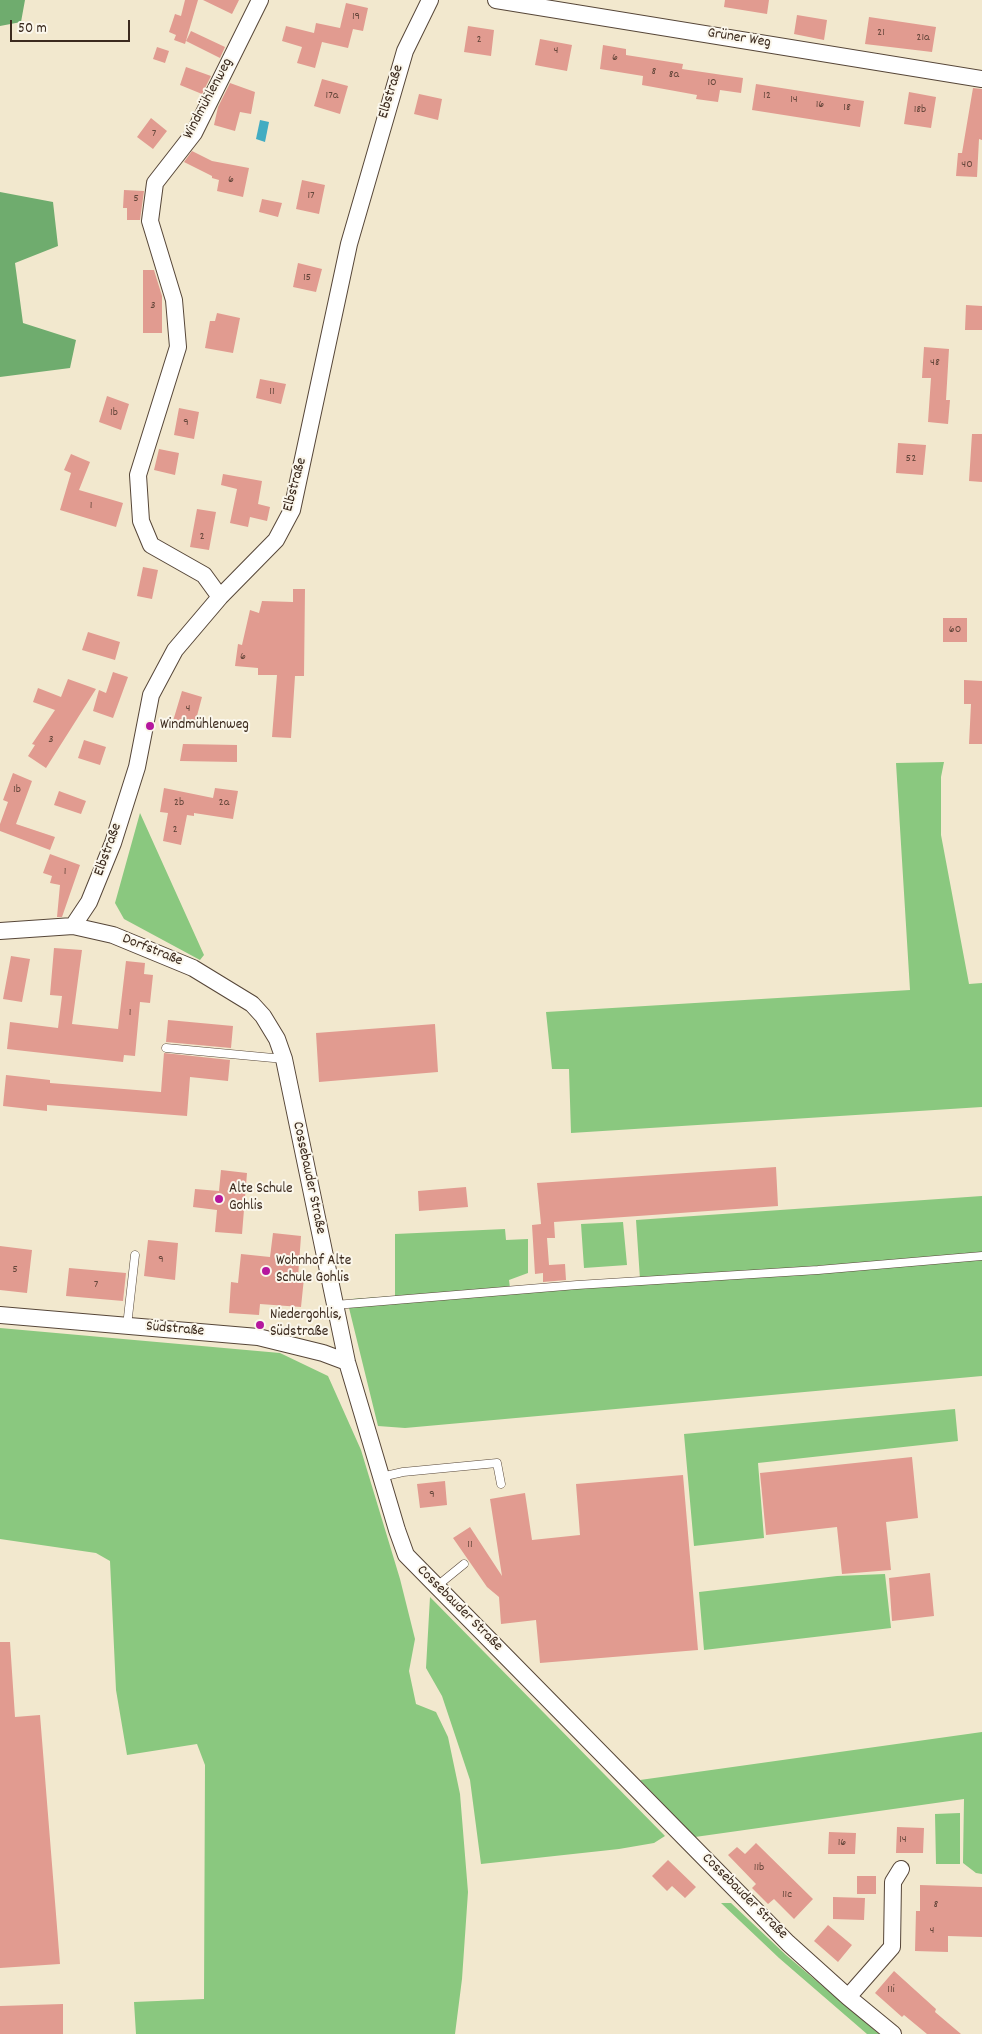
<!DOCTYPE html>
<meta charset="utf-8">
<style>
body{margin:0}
#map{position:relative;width:982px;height:2034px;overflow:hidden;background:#f2e8ce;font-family:Dekko,sans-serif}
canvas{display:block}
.scale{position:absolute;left:10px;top:20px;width:120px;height:22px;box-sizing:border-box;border:2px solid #3b2a1e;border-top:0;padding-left:6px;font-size:15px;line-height:18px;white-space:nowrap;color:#3b2a1e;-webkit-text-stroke:4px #fbf7ec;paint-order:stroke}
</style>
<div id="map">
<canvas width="982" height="2034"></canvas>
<div class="scale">50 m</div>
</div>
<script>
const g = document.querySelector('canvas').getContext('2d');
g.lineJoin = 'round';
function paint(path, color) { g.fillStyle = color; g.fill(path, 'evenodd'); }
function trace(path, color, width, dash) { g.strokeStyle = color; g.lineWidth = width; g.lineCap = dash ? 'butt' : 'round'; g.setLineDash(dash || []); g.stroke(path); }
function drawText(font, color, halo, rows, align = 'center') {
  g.font = font + ' Dekko,sans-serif'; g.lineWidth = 4; g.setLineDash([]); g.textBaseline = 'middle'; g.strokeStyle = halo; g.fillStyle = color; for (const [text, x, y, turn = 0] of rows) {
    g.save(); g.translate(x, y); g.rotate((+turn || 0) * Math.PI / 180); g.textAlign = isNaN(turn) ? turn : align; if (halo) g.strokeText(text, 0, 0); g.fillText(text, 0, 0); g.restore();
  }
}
paint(new Path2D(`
 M944 762 941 777V835L969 984 982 983V1107L571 1133 569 1069H552L546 1012 910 990 896 763Z
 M140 813 204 955 200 960 124 919 115 903Z
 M982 1196V1376L405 1428 378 1426 349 1308 353 1306 351 1299 395 1296V1234L505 1229 506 1240 528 1239V1273L509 1280 510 1288 640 1279 636 1220Z
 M623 1222 627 1265 584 1268 581 1224Z
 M0 1328 280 1353 328 1376 361 1450 400 1579 415 1639 409 1671 416 1704 436 1712 448 1737 460 1794 468 1892 462 1979 455 2034H136L134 2002 204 1999 205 1765 197 1744 127 1755 116 1690 110 1561 96 1553 0 1539Z
 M955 1409 958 1441 758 1463 764 1538 694 1546 684 1434Z
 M885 1574 891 1628 704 1650 699 1592 837 1576Z
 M430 1597 665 1836 654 1843 619 1849 481 1864 470 1780 442 1696 426 1668Z
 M982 1732V1874L976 1873 963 1863 964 1799 695 1837 640 1780Z
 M960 1813V1864H936L935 1814Z
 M721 1903H731L786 1955 879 2034H867L779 1958Z`), '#8ac87f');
paint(new Path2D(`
 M0 0H25L21 22 0 26Z
 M0 192 53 202 58 246 15 263 23 323 76 340 70 368 0 377Z`), '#6fac6e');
paint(new Path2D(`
 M260 120 269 122 265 142 256 139Z`), '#42acc2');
paint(new Path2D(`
 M185 0H198L185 44 174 40 176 35 169 32 175 14 181 16Z
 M203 0H239L232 14Z
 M725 0H769L767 14 724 7Z
 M346 3 368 8 363 31 353 29 348 48 322 42 315 68 297 63 302 47 282 41 286 26 314 33 316 23 340 28Z
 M797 15 827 20 824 40 794 34Z
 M869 17 936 27 932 52 865 44Z
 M468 26 494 30 491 56 464 52Z
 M191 31 225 47 220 58 186 41Z
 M540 39 572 45 567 71 535 65Z
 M603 45 626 49V55L683 64 682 69 743 78 741 93 720 90 718 102 696 99 697 95 642 85 643 76 600 69Z
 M157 47 169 51 165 63 153 59Z
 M186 67 211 76 202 94 180 85Z
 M322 79 348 86 340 114 314 106Z
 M230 83 255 92 251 114 240 112 235 131 214 125 218 107Z
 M756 84 864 101 860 127 752 110Z
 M973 88 982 89V140L979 139 977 177 956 176 958 153H962Z
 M909 92 936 97 931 128 904 124Z
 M419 94 442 99 438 120 414 114Z
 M151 118 167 131 153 149 137 137Z
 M192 151 212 161 249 168 243 197 217 191 219 180 212 178V176L184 162Z
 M302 180 325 185 319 214 296 209Z
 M124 190 144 191 140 220H127V208H123Z
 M262 199 282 203 278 217 259 212Z
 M298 263 322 269 316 292 293 287Z
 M143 270H154L162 296V333H143Z
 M966 305 982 306V330H965Z
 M217 313 240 318 233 353 205 348 210 321H215Z
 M924 347 949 349 946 400H950L948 424 928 422 931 378H922Z
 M260 379 286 384 281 404 256 398Z
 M107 396 129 404 121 430 99 422Z
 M179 408 199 412 194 439 174 435Z
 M972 434H982V482L969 481Z
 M898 443 926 445 923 475 896 473Z
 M159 449 179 453 175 475 154 470Z
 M71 454 90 462 79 490 123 503 116 527 60 510 71 473 64 470Z
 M223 474 262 481 258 504 270 507 267 521 250 517 248 527 230 523 237 489 221 485Z
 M197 509 216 512 209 550 190 547Z
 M143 567 158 570 152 599 137 596Z
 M293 589H305L304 676H295L291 738 272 737 277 675H258V668L235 666 238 644 242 645 250 610 259 613 262 601 293 602Z
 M943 618H967V642H943Z
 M88 632 120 642 115 660 82 650Z
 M113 672 128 677 113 718 93 711 99 690 106 693Z
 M68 679 96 689 46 768 28 756 35 745 32 744 55 710 33 702 38 688 61 697Z
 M964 680 982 681V744H969L971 704H964Z
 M182 691 202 697 194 727 173 721Z
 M84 740 106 747 100 765 78 758Z
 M183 744 237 745V762L180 761Z
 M13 773 32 781 16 824 55 837 50 850 0 831V824L8 802 3 800Z
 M164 788 213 798 215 788 238 791 233 819 194 813V816L187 815 181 845 163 841 168 813 160 812Z
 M59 791 86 801 81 814 54 805Z
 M50 854 80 865 62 917H57L60 885 50 883 52 876 43 873Z
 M54 948 82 950 72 1024 118 1029 126 961 145 963 144 974 153 975 150 1003 140 1002 135 1056 124 1055 123 1062 7 1049 10 1022 58 1028 62 996 50 995Z
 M11 956 30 959 22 1002 3 999Z
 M168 1020 233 1026 231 1048 166 1042Z
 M435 1024 438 1072 319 1082 316 1033Z
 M164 1053 230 1060 228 1081 190 1077 187 1116 47 1105V1111L3 1106 6 1075 50 1080V1083L161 1092Z
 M776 1167 778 1206 554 1222 555 1238H547L549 1265 565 1264 566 1280 543 1282V1273L535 1274 532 1225 541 1224 537 1183Z
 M221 1170 247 1173 242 1234 215 1232 217 1210 193 1207 195 1189 219 1191Z
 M466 1187 468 1207 419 1211 418 1191Z
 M273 1233 301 1236 298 1277 304 1278 301 1307 260 1304 259 1315 229 1313 231 1282 238 1283 241 1254 270 1257Z
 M148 1240 178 1243 175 1280 144 1276Z
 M0 1246 32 1250 27 1293 0 1290Z
 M69 1268 126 1273 123 1301 66 1296Z
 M912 1457 918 1518 886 1522 891 1570 842 1574 837 1527 766 1535 760 1473Z
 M683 1475 698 1650 540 1663 536 1620 501 1624 499 1597 487 1587 453 1538 470 1527 502 1576 490 1499 525 1493 532 1540 580 1535 576 1484Z
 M445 1481 447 1505 420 1508 417 1484Z
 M930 1573 934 1616 892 1621 889 1578Z
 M0 1642H10L15 1717 40 1715 60 1964 0 1968Z
 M897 1827 924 1828 923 1853H896Z
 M829 1832 856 1833 855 1854H828Z
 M756 1843 813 1899 794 1919 774 1899 768 1904 752 1888 756 1884 728 1855 737 1847 745 1854Z
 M668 1860 696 1887 685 1898 672 1886 667 1891 652 1876Z
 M857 1876H876V1894H857Z
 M920 1885 982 1887V1937L948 1936V1952L915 1951 916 1911H920Z
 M833 1897 865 1898 864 1920 833 1919Z
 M828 1925 852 1945 838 1962 814 1941Z
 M894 1971 936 2009 935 2012 961 2034H927L904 2015 902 2017 875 1993Z
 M63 2004V2034H0V2006Z`), '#e19b90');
const service = new Path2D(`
 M166 1048 284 1059
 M335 1305 577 1285 818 1270 982 1256
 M127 1326 135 1255
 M381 1477 403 1472 497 1463 501 1484
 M437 1586 464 1564`);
const minor = new Path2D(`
 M496 0 982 79
 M220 597 204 575 151 545 141 521 138 475 178 347 174 300 150 221 155 183 194 133 260 0
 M73 926 89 902 113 843 137 767 151 695 175 650 220 597 276 540 292 510 349 244 405 51 430 0
 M0 931 73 926 113 935 193 968 252 1004 263 1016 277 1039 284 1059 347 1362 397 1530 406 1555 788 1943 848 1997 893 2034
 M0 1315 258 1337 323 1353 347 1362
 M848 1997 892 1947 893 1882 901 1869`);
trace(service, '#564638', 9);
trace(minor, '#564638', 18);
trace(service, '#fff', 8);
trace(minor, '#fff', 16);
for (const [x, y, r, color] of [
 [150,726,5,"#b5179e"],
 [219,1199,5,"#b5179e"],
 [266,1271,5,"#b5179e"],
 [260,1325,5,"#b5179e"]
]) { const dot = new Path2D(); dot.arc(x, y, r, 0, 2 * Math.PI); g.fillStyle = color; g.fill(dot); trace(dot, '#fbf7ec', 2); }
drawText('12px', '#64463a', null, [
 ["19",356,17],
 ["21",881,33],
 ["21a",923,38],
 ["2",479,40],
 ["4",556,51],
 ["6",615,58],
 ["8",654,72],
 ["8a",674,75],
 ["10",712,83],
 ["17a",332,96],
 ["12",767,96],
 ["14",794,100],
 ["16",820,105],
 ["18",847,108],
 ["18b",920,110],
 ["7",154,134],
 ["40",967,165],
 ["6",231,180],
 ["17",311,196],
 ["5",136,199],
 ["15",307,278],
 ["3",153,306],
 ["48",935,363],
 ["11",272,392],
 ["1b",114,413],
 ["9",186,423],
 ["52",911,459],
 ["1",91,506],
 ["2",202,537],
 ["60",955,630],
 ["6",243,657],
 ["4",188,709],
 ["3",51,740],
 ["1b",17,790],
 ["2b",179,803],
 ["2a",224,803],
 ["2",175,830],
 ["1",65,872],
 ["1",130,1013],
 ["9",161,1260],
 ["5",15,1270],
 ["7",96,1285],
 ["9",432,1495],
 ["11",470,1545],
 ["14",903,1840],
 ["16",842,1843],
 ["11b",759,1868],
 ["11c",787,1895],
 ["8",936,1905],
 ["4",932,1931],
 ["11i",891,1990]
]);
drawText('15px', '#3b2a1e', '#fbf7ec', [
 ["Grüner Weg",739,39,9],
 ["Elbstraße",392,92,-73],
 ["Windmühlenweg",209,99,-62],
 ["Elbstraße",296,485,-75],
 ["Elbstraße",109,850,-70],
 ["Dorfstraße",152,951,22],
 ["Cossebauder Straße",308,1178,78],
 ["Südstraße",175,1330,5],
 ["Cossebauder Straße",459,1609,45],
 ["Cossebauder Straße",744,1897,45]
]);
drawText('15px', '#3b2a1e', '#fbf7ec', [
 ["Windmühlenweg",160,726],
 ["Alte Schule",229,1190],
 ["Gohlis",229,1207],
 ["Wohnhof Alte",276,1262],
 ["Schule Gohlis",276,1279],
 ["Niedergohlis,",270,1316],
 ["Südstraße",270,1333]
], 'left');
</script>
